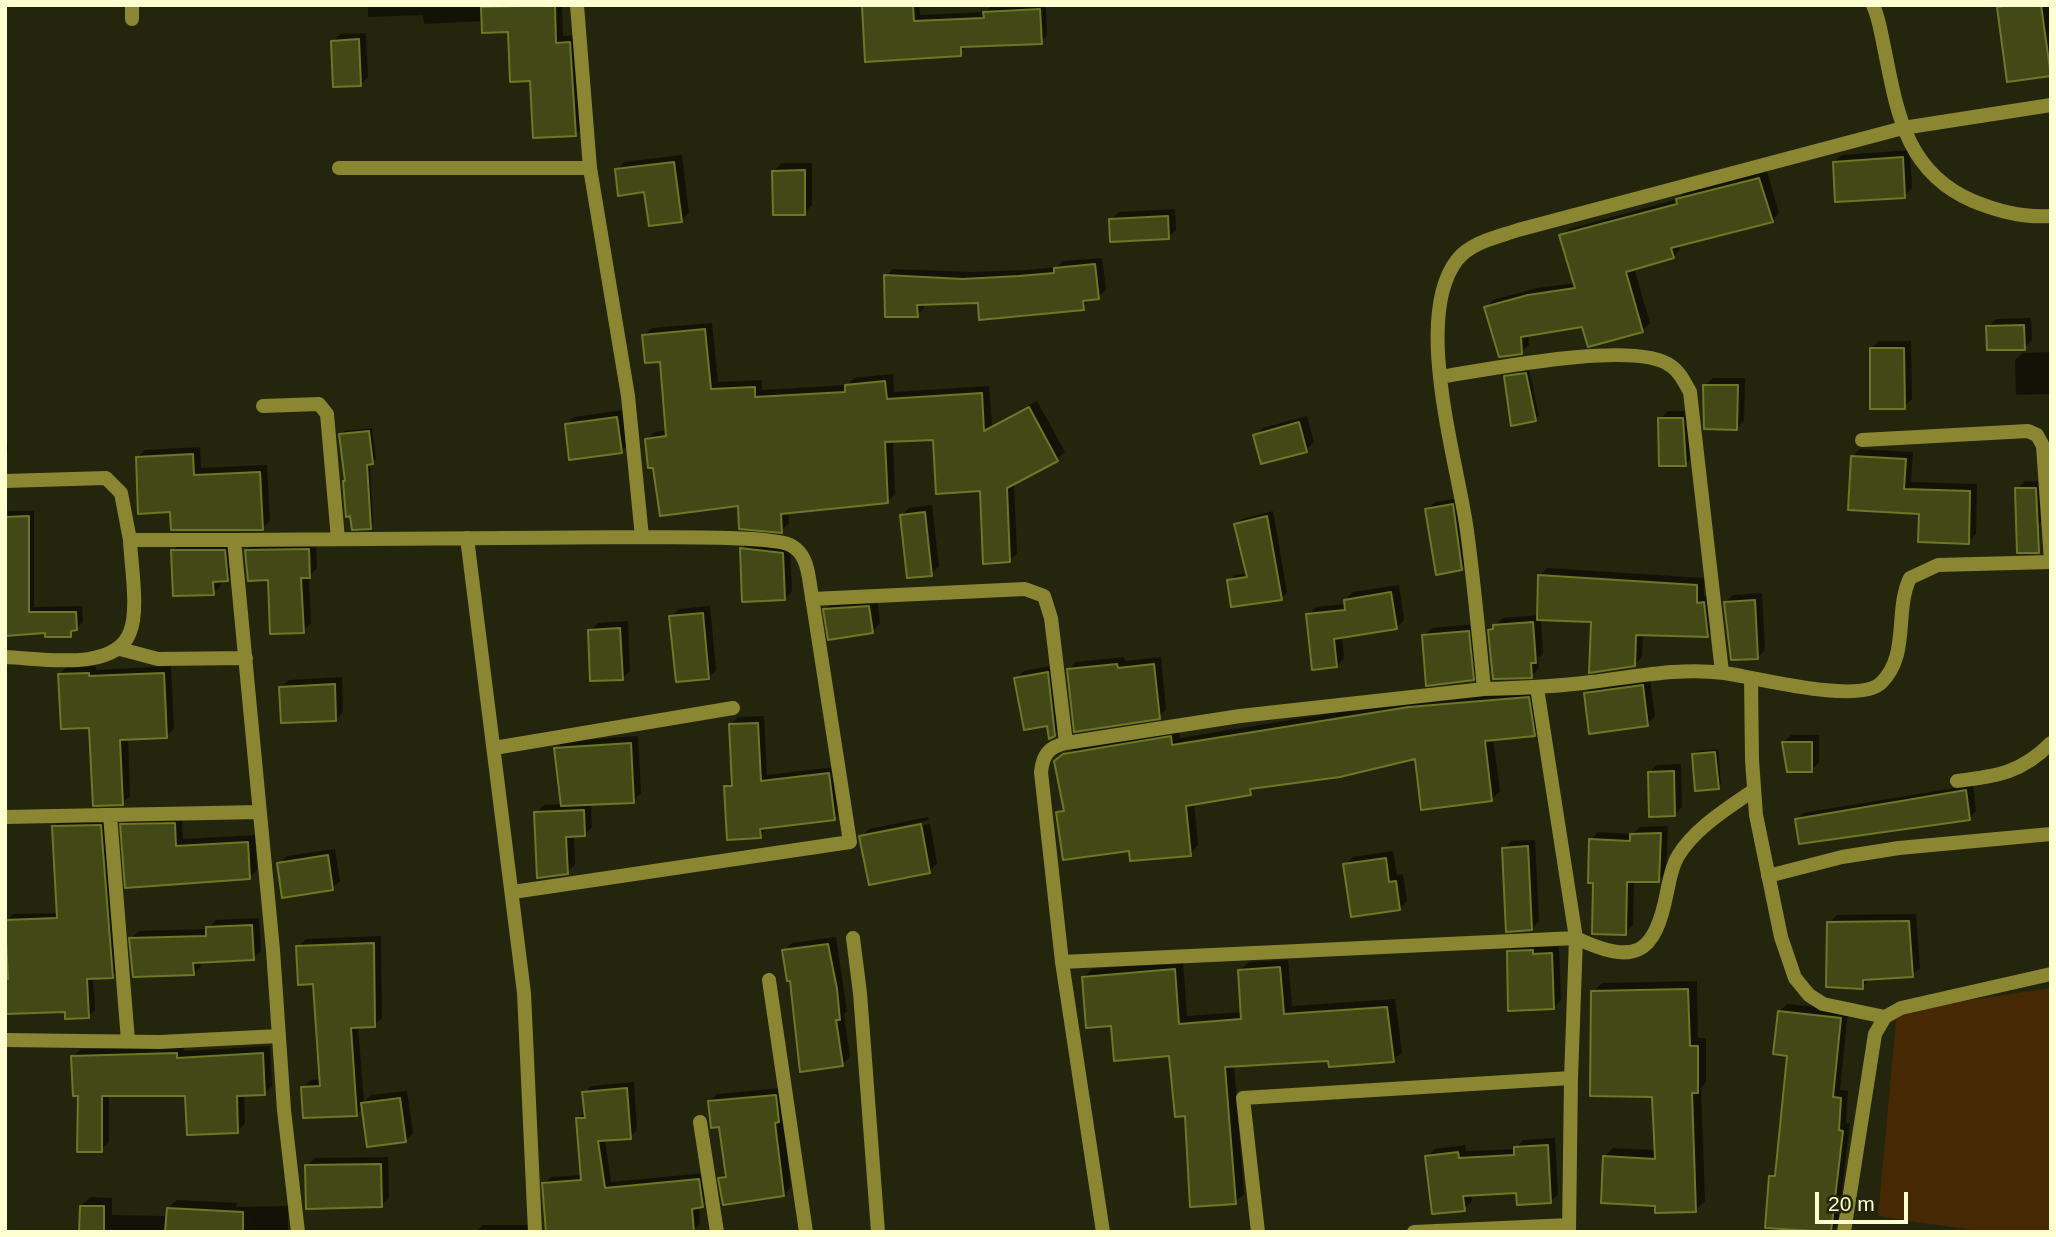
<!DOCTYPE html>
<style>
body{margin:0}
#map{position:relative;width:2056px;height:1237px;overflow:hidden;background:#23250c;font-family:Helvetica,sans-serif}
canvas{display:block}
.frame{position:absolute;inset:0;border:7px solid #fdffd0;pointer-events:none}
.scale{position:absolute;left:1815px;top:1192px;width:93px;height:32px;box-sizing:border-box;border:4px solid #fdffd0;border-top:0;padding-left:9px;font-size:21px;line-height:24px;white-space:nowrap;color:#fdffd0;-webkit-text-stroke:5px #23250c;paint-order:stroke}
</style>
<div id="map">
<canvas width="2056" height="1237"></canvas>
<div class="frame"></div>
<div class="scale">20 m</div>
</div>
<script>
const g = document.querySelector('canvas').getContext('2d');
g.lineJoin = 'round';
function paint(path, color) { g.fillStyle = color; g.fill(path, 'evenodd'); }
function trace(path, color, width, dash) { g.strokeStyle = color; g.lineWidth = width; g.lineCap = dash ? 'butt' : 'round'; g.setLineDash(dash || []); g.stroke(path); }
paint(new Path2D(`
 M2051 988V1232H1985L1878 1216 1897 1011Z`), '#462904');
paint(new Path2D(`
 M368 5H562L563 36 577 35 583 127 576 134 531 80 510 30 484 21 424 24 423 15 368 17Z
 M865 5H919L920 15 985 12 991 6 1046 5 1047 35 1041 42 966 45 960 54Z
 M1998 5H2051V74L2009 80Z
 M366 33 368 77 361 84 333 42 340 34Z
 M1910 150 1912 188 1904 196 1834 162 1842 155Z
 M682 155 689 213 681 220 617 170 624 162Z
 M782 163H812V205L805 213 774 171Z
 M1767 171 1779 213 1772 221 1679 244 1680 249 1673 257 1634 268 1650 323 1642 331 1583 325 1528 334 1529 345 1521 352 1486 308 1493 300 1537 288 1575 283 1561 236 1569 229 1678 199 1685 192Z
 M1175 209 1176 230 1168 237 1111 219 1119 212Z
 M1102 258 1106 290 1098 297 1090 298 1083 308 1024 317 980 319 979 301 924 303V308L917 315 886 276 893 269 971 272 1027 270 1057 267 1063 261Z
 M2031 318 2032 340 2024 348 1988 327 1996 319Z
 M712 323 718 382 762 380V390L848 385 854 378 893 374 894 392 989 386 992 425 1037 401 1065 452 1057 459 1014 482 1017 553 1009 561 982 489 934 438 893 440 895 494 887 502 788 511 789 523 781 531 740 504 655 466 647 439 655 432 667 430 661 360 644 335 652 328Z
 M1879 341H1911L1912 399 1904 407 1871 349Z
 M2051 352V394L2016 395 2015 360 2023 353Z
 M1529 370 1539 416 1512 424 1506 377Z
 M1713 378H1745L1744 420 1737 428 1705 385Z
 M624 410 629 444 621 451 566 425 574 417Z
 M1668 411H1690L1693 456 1686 464 1660 419Z
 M1307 416 1314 442 1306 450 1255 436 1263 428Z
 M5 424 8 450 5 453Z
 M372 428 376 459 370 463 373 524 370 528 347 480 340 435 344 431Z
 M200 447 201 468 267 465 270 521 262 528 171 510 137 458 145 450Z
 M1860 449 1913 452 1911 482 1977 484 1976 534 1968 542 1921 513 1853 456Z
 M2025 481H2043L2046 517 2038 525H2018L2017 489Z
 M1460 498 1469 561 1461 569 1427 510 1435 502Z
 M932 505 939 566 931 574 902 515 909 508Z
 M8 511H34V607L82 606 83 622 70 635 47 631 5 635Z
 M1273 511 1287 592 1282 598 1229 581 1235 575 1248 573 1236 525 1242 519Z
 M749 541 790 546 792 591 785 599 742 549Z
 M316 542 317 568 309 577 311 623 303 631 270 578 246 550 254 543Z
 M181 543H232L235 572 228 580H221V585L213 593 173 550Z
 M1547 568 1704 578V596H1712L1715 628 1708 635 1643 633 1642 657 1634 665 1592 620 1541 619 1543 654 1538 658 1539 668 1532 676 1490 630 1503 618 1539 615 1540 576Z
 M1399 585 1404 620 1396 628 1342 636 1344 658 1337 666 1308 615 1316 607 1346 604 1345 600 1353 592Z
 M1762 593 1765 650 1757 658 1725 602 1733 595Z
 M877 599 880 623 873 631 825 609 833 602Z
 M710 606 716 670 708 678 671 617 679 609Z
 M628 621 630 671 622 678 590 631 598 623Z
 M1476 624 1480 671 1473 679 1424 636 1432 628Z
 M1124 657 1125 661 1161 657 1166 709 1159 717 1069 670 1076 662Z
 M1055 665 1062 727 1054 735 1016 678 1024 671Z
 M96 666V670L171 666 174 729 166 737 128 738 130 796 122 803 91 726 60 674 67 667Z
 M342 677 343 712 336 720 281 687 289 680Z
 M1650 679 1655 716 1648 724 1585 694 1593 686Z
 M1537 689 1542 726 1534 734 1493 738 1500 791 1491 800 1416 757 1256 787 1250 793 1194 802 1198 845 1190 854 1131 849 1058 813 1065 807 1056 762 1078 745 1179 729 1180 738 1418 699Z
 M764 716 767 775 836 767 841 812 834 819 767 827 760 837 726 787 734 779 731 724 738 717Z
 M1791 735H1819V762L1811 770 1783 743Z
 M638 736 641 793 633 801 591 803 592 827 584 835H574L575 865 567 872 536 813 544 805 563 804 556 749 564 741Z
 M1718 749 1721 784 1718 788 1694 754 1697 751Z
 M1681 764 1682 807 1674 815 1650 772 1657 765Z
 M1973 785 1976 811 1969 818 1796 820 1803 813Z
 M182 816 183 839 255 835 257 870 249 878 122 825 130 817Z
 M928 817 929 820 868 833V836L930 824 937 863 930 871 861 837 869 829Z
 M107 819 119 970 113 976 93 977 95 1010 88 1016 67 1010 8 1013 7 921 13 914 58 913 54 826 60 820Z
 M1668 826 1666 872 1659 880H1634L1633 925 1625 933 1595 882 1591 840 1598 832 1633 834 1640 827Z
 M1535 840 1539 921 1532 929 1504 849 1511 841Z
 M335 849 340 881 332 888 279 864 287 856Z
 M1393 851 1397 875 1403 874 1407 901 1399 909 1345 865 1353 857Z
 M1916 914 1920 968 1912 975 1871 978 1862 987 1829 923 1837 915Z
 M259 918 261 951 253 958 200 961 201 966 193 974 131 939 139 931 207 929 216 920Z
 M381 936 382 1018 374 1025 358 1026 364 1102 371 1095 407 1091 413 1133 405 1141 364 1107 357 1114 303 1087 311 1080 321 1079 315 983 298 947 306 939Z
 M836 937 847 1011 844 1014 850 1057 842 1065 792 979 784 950 792 943Z
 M1540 943 1541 947 1559 946 1561 1000 1554 1007 1508 952 1516 944Z
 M1288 960 1292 1006 1395 999 1402 1052 1393 1060 1330 1059 1234 1065 1244 1194 1235 1202 1187 1114 1171 1054 1113 1024 1084 977 1092 969 1183 961 1187 1016 1242 1012 1240 970 1249 962Z
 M1697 981 1698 1038H1706V1082L1701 1088 1705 1201 1696 1210 1657 1204 1604 1157 1613 1148 1657 1150 1654 1095 1593 992 1602 983Z
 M1787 1004 1848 1010 1840 1090 1848 1091 1846 1123H1850L1838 1224 1830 1232H1766L1771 1177 1777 1170 1789 1054 1779 1012Z
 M184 1046V1051L270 1046 272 1086 264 1094H244L245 1123 238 1131 187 1094H109V1142L101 1150 80 1095 73 1056 81 1049Z
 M634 1082 637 1130 630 1137 605 1139 611 1182 706 1173 709 1199 699 1206 700 1223 694 1230 544 1184 551 1177 582 1175 578 1119 586 1111 584 1093 591 1086Z
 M783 1088V1116L791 1187 784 1195 720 1178 727 1171 721 1125 710 1101 717 1094Z
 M1555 1138 1558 1194 1550 1202 1518 1191 1471 1194 1472 1201 1464 1209 1427 1157 1435 1149 1465 1145 1466 1151 1515 1149 1523 1140Z
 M388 1157 389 1198 381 1206 307 1166 315 1158Z
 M90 1197 112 1198V1215L168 1216V1208L177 1200 237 1203 236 1207 288 1206V1232H81V1206Z
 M483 1225H532L536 1232H476Z`), '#0007');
const building = new Path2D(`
 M555 5 556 43 570 42 576 136 533 138 530 81 510 82 508 32 482 33 481 7Z
 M913 5 914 21 984 18 983 12 1040 9 1042 44 961 47V56L865 62 862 6Z
 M2011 5H2041L2051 76 2007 82 1997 7Z
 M359 39 361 86 333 87 331 41Z
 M1903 157 1905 198 1835 202 1833 162Z
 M674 162 682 222 649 226 644 192 618 196 615 169Z
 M805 170V215H773L772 171Z
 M1759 178 1773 222 1671 248 1674 258 1626 272 1643 332 1588 347 1582 327 1521 337 1522 354 1499 357 1484 307 1528 295 1575 288 1559 235 1677 204 1676 199Z
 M1168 216 1169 239 1110 242 1109 219Z
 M1095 264 1099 299 1083 301 1084 310 979 320 978 303 917 305 918 317H885L884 275 963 279 1019 276 1054 273V268Z
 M2024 325 2025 350H1987L1986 326Z
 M705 329 711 389 755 387V397L845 392V385L885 381 887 399 982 393 984 431 1029 407 1058 461 1007 488 1010 562 983 564 980 491 936 494 933 440 885 442 888 503 781 514 782 533 739 529 738 506 660 516 653 468H648L645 439 666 436 660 362 645 363 642 335Z
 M1870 348H1904L1905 409H1870Z
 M1526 373 1536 421 1511 426 1504 376Z
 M1703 385H1738L1737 430 1704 429Z
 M617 417 622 453 569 460 565 424Z
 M1658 418H1683L1686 466H1659Z
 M1299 422 1307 452 1261 464 1253 435Z
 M369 431 373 464 367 465 371 529 352 530 350 516 346 517 343 481H345L339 434Z
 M193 454 194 475 260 472 263 530H171L170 512 138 514 136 457Z
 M1851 456 1906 459 1904 489 1970 491 1969 544 1918 542 1919 514 1848 510Z
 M2015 488H2036L2039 553H2017Z
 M1453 504 1462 570 1436 575 1425 509Z
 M925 512 932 576 907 578 900 515Z
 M29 516V612H76L77 630 71 631V637H45V633L5 636V517Z
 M1267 516 1282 600 1231 607 1227 580 1247 577 1234 524Z
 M740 548 783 553 785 600 742 602Z
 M309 549 310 578H301L304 633 270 634 268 580 248 581 245 550Z
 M171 550H225L228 581 213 582 214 595 173 596Z
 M1538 575 1697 585V603L1704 602 1708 637 1636 635 1635 666 1589 673 1591 622 1537 620Z
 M1391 592 1397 629 1334 639 1337 667 1312 670 1306 614 1345 610 1344 600Z
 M1755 600 1758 659 1731 660 1724 602Z
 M869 606 873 633 828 640 823 609Z
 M703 613 709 679 676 682 669 616Z
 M1533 622 1536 663H1531L1532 678 1493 679 1488 630 1493 629V625Z
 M620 628 623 680 590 681 588 630Z
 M1469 631 1474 680 1426 686 1422 635Z
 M1117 664 1118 668 1154 664 1160 719 1074 732 1067 669Z
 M1048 672 1055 736 1049 739 1047 726 1024 730 1014 678Z
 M89 673V676L164 673 167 738 120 740 123 805 93 806 89 728 61 729 58 674Z
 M335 684 336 721 281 723 279 687Z
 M1643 685 1648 726 1589 734 1584 693Z
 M1529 697 1535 736 1485 741 1492 801 1421 810 1415 759 1340 777 1250 789 1251 795 1186 806 1191 856 1130 861 1129 851 1063 860 1056 812 1064 811 1054 761 1063 754 1171 736 1172 745 1409 707Z
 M758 723 761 781 829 773 835 820 760 829 761 838 727 840 724 786H732L729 724Z
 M1782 742H1812V772H1787Z
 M631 743 634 803 561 806 554 748Z
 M1715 752 1719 789 1695 791 1692 754Z
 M1674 771 1675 816 1649 817 1648 772Z
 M1966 790 1970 820 1799 844 1795 819Z
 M584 810 585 836 566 837 568 874 537 878 534 812Z
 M175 823 176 846 248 842 250 879 125 888 120 824Z
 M921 824 930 873 869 885 859 836Z
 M101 825 113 978 87 979 89 1018 65 1019V1012L5 1014V979H8L5 920 57 918 52 826Z
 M1661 833 1659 882H1627L1626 935 1592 934 1593 883H1588L1589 839 1630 841V834Z
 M1528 846 1532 930 1506 932 1502 848Z
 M328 855 333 890 282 898 277 863Z
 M1386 858 1389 882 1396 881 1400 910 1351 917 1343 864Z
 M1909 921 1913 977 1863 980V989L1826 987 1827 922Z
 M252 925 254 960 193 963 194 975 133 977 129 938 206 936V927Z
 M374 943 375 1027 351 1028 357 1116 303 1118 301 1087 320 1086 313 984 298 985 296 946Z
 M828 944 837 989 840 1020H836L843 1066 800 1072 790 981H787L782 950Z
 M1533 950V954L1552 953 1554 1009 1508 1011 1507 951Z
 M1280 967 1284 1014 1387 1007 1394 1062 1329 1067 1328 1061 1225 1067 1236 1204 1190 1207 1185 1116 1175 1117 1169 1056 1114 1061 1111 1026 1086 1028 1082 977 1175 969 1179 1024 1241 1019 1238 970Z
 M1688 989 1690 1046H1698V1093H1692L1696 1212 1655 1213V1206L1601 1203 1603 1156 1655 1159 1652 1097 1590 1096 1591 991Z
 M1778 1011 1841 1018 1833 1097 1841 1098 1839 1130 1843 1131 1831 1232 1765 1228 1769 1176H1775L1787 1056 1773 1054Z
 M177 1053V1058L263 1053 265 1095 237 1096 238 1133 187 1135 185 1096H102V1152H77L78 1096H73L71 1056Z
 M627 1088 631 1139 598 1141 605 1188 699 1179 703 1207 692 1209 694 1232H546L542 1183 581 1180 576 1118H585L582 1092Z
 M776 1095 779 1122 775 1123 784 1196 723 1205 718 1178 726 1177 719 1127 711 1128 708 1101Z
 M400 1098 406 1142 367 1147 361 1103Z
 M1548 1145 1551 1203 1517 1205 1516 1193 1463 1196 1465 1211 1432 1214 1425 1156 1458 1152 1459 1158 1514 1155V1147Z
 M381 1164 382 1207 306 1209 305 1165Z
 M80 1206H104V1232H79Z
 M167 1208 243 1212V1232H165Z`);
paint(building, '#424816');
trace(building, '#6e7725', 2);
trace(new Path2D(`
 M132 5V19
 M1873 5C1879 18 1881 33 1884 47 1897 111 1905 172 1973 201 1997 211 2024 218 2051 216
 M339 168H590
 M1440 377C1485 370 1636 339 1671 366 1680 372 1685 383 1690 392L1722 672
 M263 406 319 404 327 414 338 539
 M1862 440 2028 431 2037 435 2043 446 2051 561
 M5 481 106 478 121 493 130 540H234
 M467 538 524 993 535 1232
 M812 599 1025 589 1044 596 1051 618 1066 743
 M120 649 158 659 246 658
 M5 657C40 658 115 673 130 632 139 610 131 565 130 540
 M1751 678 1752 760 1756 815 1781 937 1795 978 1809 995 1823 1004 1885 1017
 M1537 688 1576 938 1571 1078
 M1484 689C1520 688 1555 687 1591 682 1635 677 1679 667 1724 673 1755 677 1858 705 1881 683 1910 655 1894 611 1910 578L1938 565 2051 562
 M494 748 733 708
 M1957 781C1998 776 2021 773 2051 743
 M110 815 128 1041
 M5 817 260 812
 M1768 876 1842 857 1899 848 2051 834
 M513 892 850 842 809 578C807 566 804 553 792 546 775 535 669 538 642 537
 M853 938 860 993 878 1232
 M1062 962 1576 938C1635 966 1655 955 1667 892 1670 879 1671 868 1678 856 1695 828 1728 808 1754 790
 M769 980 806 1232
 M5 1040 160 1042 279 1036
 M700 1122 717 1232
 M298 1232 284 1110 273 950 234 540 642 537 628 396 590 168 577 5
 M1103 1232 1062 962 1041 772C1043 754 1049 747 1066 743L1240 716 1484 689C1479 636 1474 583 1467 531 1458 463 1412 318 1457 260 1471 242 1498 237 1518 230L1903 128 2051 105
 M1258 1232 1243 1098 1571 1078 1569 1232
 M1414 1232 1569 1225
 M1844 1232 1875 1034 1885 1017 1901 1008 2051 974`), '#8a8631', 14);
</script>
